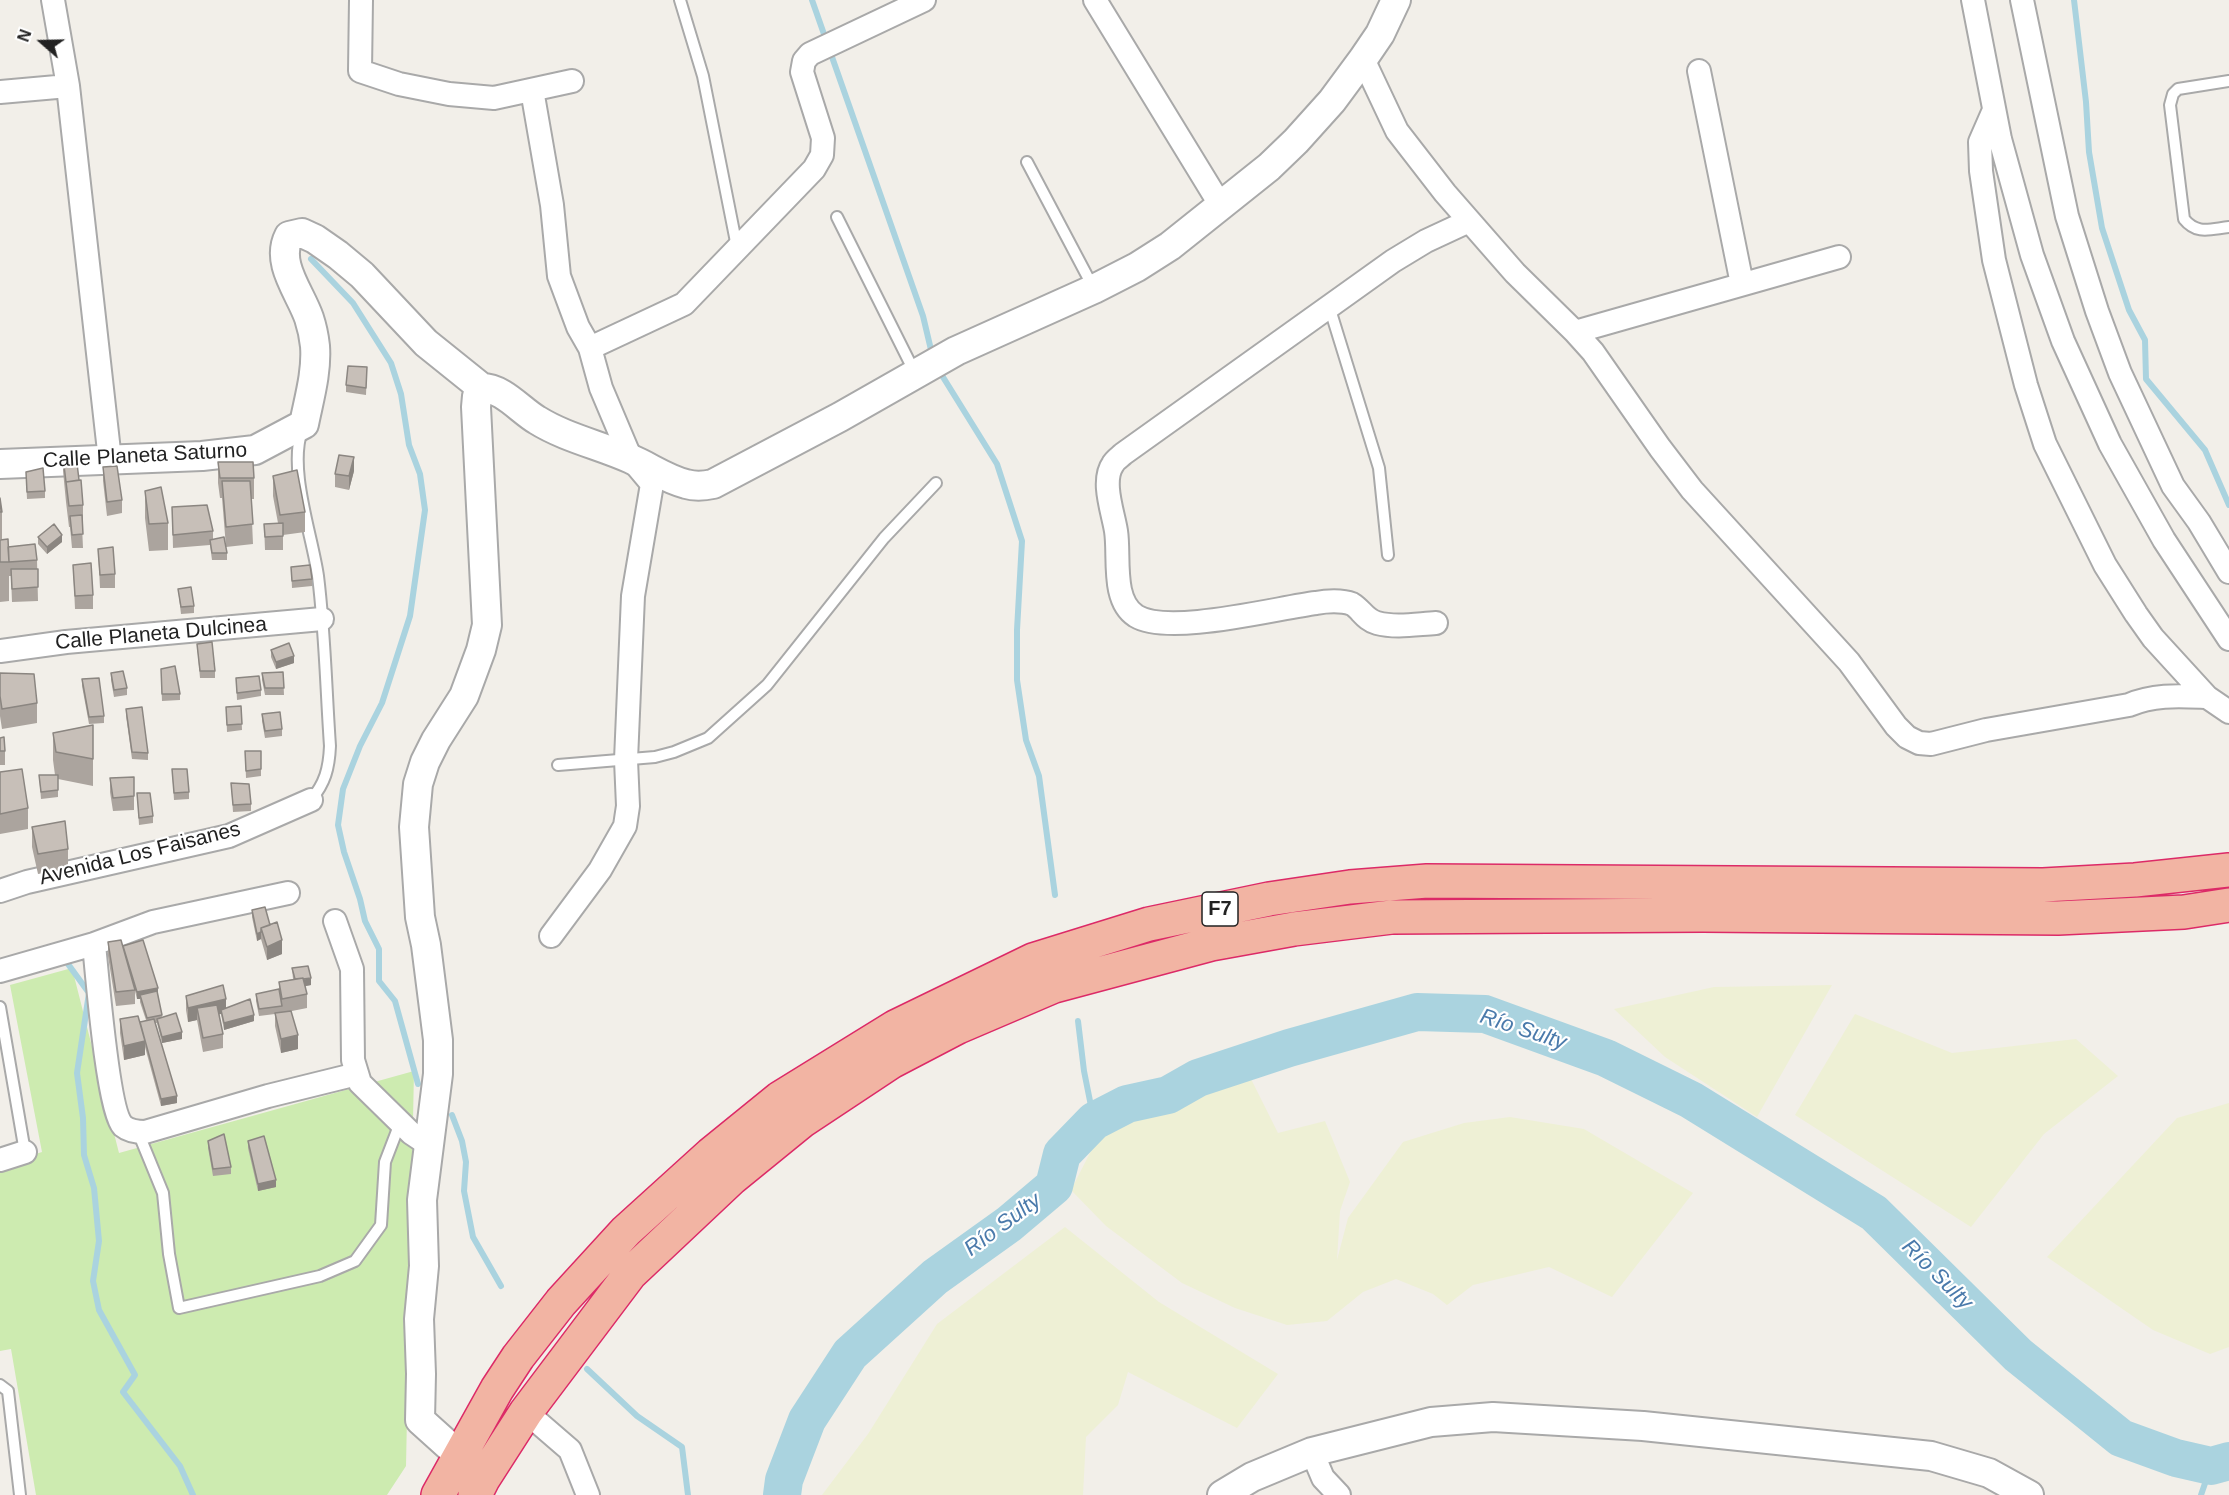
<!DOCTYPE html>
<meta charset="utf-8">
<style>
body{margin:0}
#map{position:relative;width:2229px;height:1495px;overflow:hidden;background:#f2efe9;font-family:Helvetica,sans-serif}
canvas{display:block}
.north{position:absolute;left:12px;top:12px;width:60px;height:60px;-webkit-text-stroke:4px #fff;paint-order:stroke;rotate:290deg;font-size:16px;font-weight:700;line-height:24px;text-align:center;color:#222}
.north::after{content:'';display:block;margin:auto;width:21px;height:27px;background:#222;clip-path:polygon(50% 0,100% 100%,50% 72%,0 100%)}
</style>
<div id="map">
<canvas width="2229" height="1495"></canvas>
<div class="north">N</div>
</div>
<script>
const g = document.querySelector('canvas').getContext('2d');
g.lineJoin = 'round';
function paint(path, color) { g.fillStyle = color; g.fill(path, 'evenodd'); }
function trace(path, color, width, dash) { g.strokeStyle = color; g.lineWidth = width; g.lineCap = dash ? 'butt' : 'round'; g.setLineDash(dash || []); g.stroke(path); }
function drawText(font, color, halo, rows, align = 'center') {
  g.font = font + ' Helvetica,sans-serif'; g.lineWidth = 4.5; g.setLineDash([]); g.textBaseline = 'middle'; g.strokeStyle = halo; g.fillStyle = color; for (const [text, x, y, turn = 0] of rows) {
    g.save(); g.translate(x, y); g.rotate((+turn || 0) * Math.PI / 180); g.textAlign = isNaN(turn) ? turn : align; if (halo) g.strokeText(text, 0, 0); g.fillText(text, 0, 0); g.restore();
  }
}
paint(new Path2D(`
 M1832 985 1757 1117 1665 1057 1614 1009 1714 987Z
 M1855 1014 1952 1053 2076 1039 2118 1076 2044 1134 1971 1227 1795 1115Z
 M1250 1077 1278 1133 1325 1121 1350 1182 1340 1211 1337 1260 1348 1218 1403 1142 1464 1123 1510 1117 1584 1129 1693 1193 1612 1297 1549 1267 1473 1285 1447 1305 1433 1294 1396 1279 1363 1292 1327 1321 1287 1325 1235 1308 1182 1283 1106 1226 1071 1190 1094 1145 1121 1120Z
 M2229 1103V1347L2210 1354 2153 1330 2047 1257 2177 1118Z
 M1065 1227 1159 1302 1278 1374 1237 1428 1128 1372 1118 1405 1086 1437 1083 1495H822L868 1434 937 1324Z`), '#eef0d5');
paint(new Path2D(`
 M72 968 119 1153 414 1071 406 1466 387 1495H36L11 1349 0 1351V1165L42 1152 10 985Z`), '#cdebb0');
trace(new Path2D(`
 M812 0 923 316 932 354
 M2074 0 2086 102 2089 152 2102 228 2129 310 2145 340 2146 379 2205 450 2229 505
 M311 259 353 303 391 363 401 394 409 445 420 474 425 510 410 616 382 703 360 746 343 789 338 825 344 852 360 899 365 921 379 949V981L395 1001 418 1084
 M938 369 997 464 1022 541 1017 630V680L1026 740 1039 776 1055 895
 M68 964 89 993 77 1073 83 1118 84 1155 94 1188 99 1241 93 1281 99 1310 135 1375 123 1392 180 1466 193 1495
 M1078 1021 1084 1071 1094 1121
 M452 1115 462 1141 466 1162 464 1191 473 1237 501 1286
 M587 1369 637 1416 682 1447 688 1495
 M2201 1495 2211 1466`), '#aad3df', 6);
trace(new Path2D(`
 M782 1495 784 1480 807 1420 850 1354 935 1277 1009 1224 1054 1186 1062 1154 1094 1121 1127 1104 1168 1095 1198 1078 1289 1048 1417 1012 1485 1014 1606 1058 1691 1100 1874 1213 2018 1355 2121 1438 2176 1458 2211 1466 2229 1461`), '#aad3df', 38);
const service = new Path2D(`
 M680 0 703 76 737 247
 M2229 81 2178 89 2173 94 2170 105 2184 219C2197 235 2210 229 2229 227
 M1027 162 1093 287
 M837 217 915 373
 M1329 306 1379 468 1388 555
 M302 430C288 470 312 534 318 576 325 632 326 689 330 746 329 769 325 783 311 800
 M558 765 655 757 674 752 708 738 767 685 884 538 936 483
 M0 1007 25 1152
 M138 1132 163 1193 169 1254 179 1308 320 1276 355 1261 381 1225 385 1162 400 1123
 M0 1385 8 1391 20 1495`);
const minor = new Path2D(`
 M53 0 68 86 110 460
 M361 0 360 71 399 84 449 94 494 98 572 81
 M1095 0 1221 206
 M1973 0 2000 139 2032 255 2063 341 2110 444 2164 540 2229 639
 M2022 0 2067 216 2097 311 2120 373 2173 486 2199 522 2229 572
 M1363 59 1397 131 1445 193 1515 273 1575 332 1593 352 1660 448 1692 490 1849 662 1896 726 1907 737 1919 743 1931 744 1986 730 2129 705C2154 694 2180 696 2207 697
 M1699 71 1742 284
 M532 90 552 205 559 276 578 327 590 348 601 388 631 459 652 484 633 596 626 760 628 806 625 826 600 870 551 936
 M0 92 68 86
 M1994 110 1980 142 1981 171 1994 260 2026 385 2045 444 2105 565 2136 614 2153 638 2207 697 2229 712
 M1575 332 1839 257
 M590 348 684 304 814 169 822 155 823 138 802 72 804 61 810 54 924 0
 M1436 623C1417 624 1396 628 1377 623 1365 620 1361 609 1352 604 1342 600 1326 601 1316 603 1276 608 1169 636 1136 616 1111 600 1120 556 1116 531 1113 512 1101 481 1113 464 1115 460 1120 457 1123 454L1393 261 1426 241 1469 221
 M0 651 66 642 322 619
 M0 891 27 882 229 836 311 800
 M335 921 352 969 353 1060 360 1083 411 1133 429 1145
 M94 944C97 974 108 1111 123 1126 129 1131 137 1132 145 1132L268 1096 357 1074
 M0 971 94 944 153 922 288 893
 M0 1160 25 1152
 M526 1412 570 1450 588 1495
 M1312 1452 1323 1478 1339 1495`);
const tertiary = new Path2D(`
 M482 388C503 388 520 410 537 420 566 438 600 445 631 459 650 467 666 479 686 484 696 487 704 486 713 484L840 417 956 351 1094 289 1137 267 1170 246 1269 167 1296 141 1332 101 1363 59 1380 34 1396 0
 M0 464 202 456 255 450 304 424C309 399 317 372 315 346 314 337 312 327 309 318 300 292 275 263 289 236L302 233 315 239 338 255 362 275 426 343 482 388
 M460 1456 420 1420 421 1374 419 1319 424 1266 422 1200 438 1074V1040L426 945 420 917 414 827 418 784 425 762 436 740 464 696 481 650 487 625 476 407 477 396 482 388
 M1222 1495 1252 1477 1312 1452 1431 1422 1493 1417 1643 1426 1931 1456 1989 1473 2029 1495`);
const trunk = new Path2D(`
 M438 1495 497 1389 518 1357 561 1302 626 1231 711 1154 780 1098 895 1027 1033 960 1149 924 1269 899 1350 887 1427 881 2043 885 2135 880 2229 870
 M475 1495 483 1479 526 1412 630 1274 732 1178 802 1121 891 1062 958 1027 1054 986 1211 944 1294 929 1392 917 1702 915 2058 918 2184 912 2229 905`);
trace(service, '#a9a9a9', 14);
trace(minor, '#a9a9a9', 26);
trace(tertiary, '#a9a9a9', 32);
trace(trunk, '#dc2a67', 36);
trace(service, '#fff', 10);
trace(minor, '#fff', 22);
trace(tertiary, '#fff', 28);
trace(trunk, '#f2b4a3', 33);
paint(new Path2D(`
 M367 367 366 395 346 392V385Z
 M63 457 79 480 83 505V526H82L83 548H72L70 527H69L66 502 63 471Z
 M218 462 254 478V499H251L253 544 226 547 222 498H220L218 483Z
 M103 467 122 500V513L107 516 103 481Z
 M354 471 349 490 335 487V474Z
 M273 476 305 512V532L283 535V550H265L264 524 278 523 273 496Z
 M26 479 45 491V498L27 499Z
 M145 491 168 523V550L149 551 145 518Z
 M0 498 2 512V539H0Z
 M172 507 213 531V539L227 553V560H212L210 545 173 548Z
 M38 537 62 542 47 554 38 544Z
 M0 540 8 547 37 560 38 601 12 602 11 576H9V601L0 602Z
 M98 549 115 574V588H100Z
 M73 565 93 595V609H75Z
 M291 567 312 579V586L292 588Z
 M178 589 194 606V613L181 614Z
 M197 644 215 671V678H200Z
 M271 650 294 663 276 669 271 657Z
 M283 672 284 695H265L262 680V673Z
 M0 673 37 703V723L2 729 0 716Z
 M111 673 127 688V695L114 697 111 680Z
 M161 676 180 694V700L162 701Z
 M236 678 261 690V696L237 700Z
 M82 679 104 716V723L89 724 82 686Z
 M241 706 242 730 227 732 226 707Z
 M126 709 148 753V760L132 759 126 716Z
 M262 714 282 729V736L265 738 262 721Z
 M93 725V786L58 779V797L41 799 39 775H55L53 760V733Z
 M0 738 5 751V765H0Z
 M245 751H261V776L246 778Z
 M172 769 189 792V799L174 800Z
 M0 772 28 808V829L0 834Z
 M134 777V810L113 811 110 792V778Z
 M231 783 251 804V811L233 812Z
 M137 793 153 816V823L139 825Z
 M32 827 68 849V869L38 874 32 847Z
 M252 910 270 925 282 954 267 960 261 939 257 941 252 917Z
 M108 942 123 947 158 995 162 1017 182 1039 162 1043 157 1023H155L177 1103 161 1106 145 1047V1055L124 1060 120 1033V1019L140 1023 146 1020 140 1002V999H137L135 991V1004L116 1006 108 956Z
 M292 968 311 985 305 986 307 994V1008L287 1012 298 1049 281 1053 275 1026V1014L259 1016 256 1001V994L279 989V982L293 979Z
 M186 996 226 1008 254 1021 224 1030 221 1014H219L223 1034V1048L203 1052 197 1020 188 1022 186 1010Z
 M208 1141 231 1167V1174L213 1176 208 1148Z
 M248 1141 276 1187 258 1191 248 1148Z`), '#aba49e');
paint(new Path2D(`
 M354 457V471L349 490V476Z
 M62 535V542L47 554V547Z
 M294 656V663L276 669V662Z
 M261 932V939L257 941V934Z
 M282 940V954L267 960V947Z
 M311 978V985L296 988V981Z
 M158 988V995L141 998 140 995V999H137V992Z
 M226 999V1012L221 1010V1014L199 1019 197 1008V1020L188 1022V1008Z
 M254 1015V1021L224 1030V1023Z
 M182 1032V1039L162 1043V1037Z
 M298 1035V1049L281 1053V1039Z
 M145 1041V1055L124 1060V1046Z
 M177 1096V1103L161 1106V1099Z
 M276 1180V1187L258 1191V1184Z`), '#8b8681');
const building = new Path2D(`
 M348 366 367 367 366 388 346 385Z
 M76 455 79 480 66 482 63 457Z
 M339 455 354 457 349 476 335 474Z
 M218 462H253L254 478H220Z
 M117 466 122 500 107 502 103 467Z
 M43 468 45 491 27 492 26 472Z
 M297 470 305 512 280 515 273 476Z
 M81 480 83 505 69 506 66 482Z
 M222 481H250L253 524 226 527Z
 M161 487 168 523 149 524 145 491Z
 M0 498 2 512H0Z
 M207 505 213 531 173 535 172 507Z
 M82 515 83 534 72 535 70 516Z
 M283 523V536L265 537 264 524Z
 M54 524 62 535 47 547 38 537Z
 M224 537 227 553H212L210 540Z
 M8 539 9 562H0V540Z
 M35 544 37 560 9 562 8 547Z
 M113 547 115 574 100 575 98 549Z
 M91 563 93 595 75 596 73 565Z
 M310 565 312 579 292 581 291 567Z
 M11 569H38V587L12 589Z
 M191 587 194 606 181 607 178 589Z
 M212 642 215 671H200L197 644Z
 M289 643 294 656 276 662 271 650Z
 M175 666 180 694H162L161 669Z
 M123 671 127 688 114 690 111 673Z
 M283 672 284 688H265L262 673Z
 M0 673 34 674 37 703 2 709 0 696Z
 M259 676 261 690 237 693 236 678Z
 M99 678 104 716 89 717 82 679Z
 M241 706 242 724 227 725 226 707Z
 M142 707 148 753 132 752 126 709Z
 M280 712 282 729 265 731 262 714Z
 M93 725V759L56 752 53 733Z
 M4 737 5 751H0V738Z
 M245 751H261V769L246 771Z
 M22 769 28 808 0 814V772Z
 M172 769H187L189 792 174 793Z
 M39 775H58V790L41 792Z
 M134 777V796L113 798 110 778Z
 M231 783 249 784 251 804 233 805Z
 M137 793H150L153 816 139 818Z
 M65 821 68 849 38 854 32 827Z
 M265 907 270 925 261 928V932L257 934 252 910Z
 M277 922 282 940 267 947 261 928Z
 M121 940 135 990 116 992 108 942Z
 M143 940 158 988 137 992 123 946Z
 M308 966 311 978 303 979V978L295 979 292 968Z
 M303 978 307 994 282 999 279 982Z
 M223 985 226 999 188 1008 186 996Z
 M279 989 282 1006 259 1009 256 994Z
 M157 991 162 1015 147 1018 140 995Z
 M250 999 254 1015 224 1023 221 1010Z
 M217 1005 223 1034 203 1038 197 1008Z
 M291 1011 298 1035 281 1039 275 1013Z
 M176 1013 182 1032 162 1037 157 1019Z
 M138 1016 145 1041 124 1046 120 1019Z
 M154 1019 177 1096 161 1099 140 1022Z
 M224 1134 231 1167 213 1169 208 1141Z
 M264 1136 276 1180 258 1184 248 1141Z`);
paint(building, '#c7bfb8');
trace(building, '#8b8681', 1.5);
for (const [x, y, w] of [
 [1220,909,36]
]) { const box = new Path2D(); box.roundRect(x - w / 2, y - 17, w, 34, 4.5); g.fillStyle = '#fff'; g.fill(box); trace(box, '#222', 1.5); }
drawText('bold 20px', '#222', null, [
 ["F7",1220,909]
]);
drawText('21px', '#222', '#fff', [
 ["Calle Planeta Saturno",145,456,-3],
 ["Calle Planeta Dulcinea",161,634,-5],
 ["Avenida Los Faisanes",140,854,-14]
]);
drawText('italic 22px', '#4a7aab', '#fff', [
 ["Río Sulty",1523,1030,18],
 ["Río Sulty",1003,1225,-37],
 ["Río Sulty",1937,1275,45]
]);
</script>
